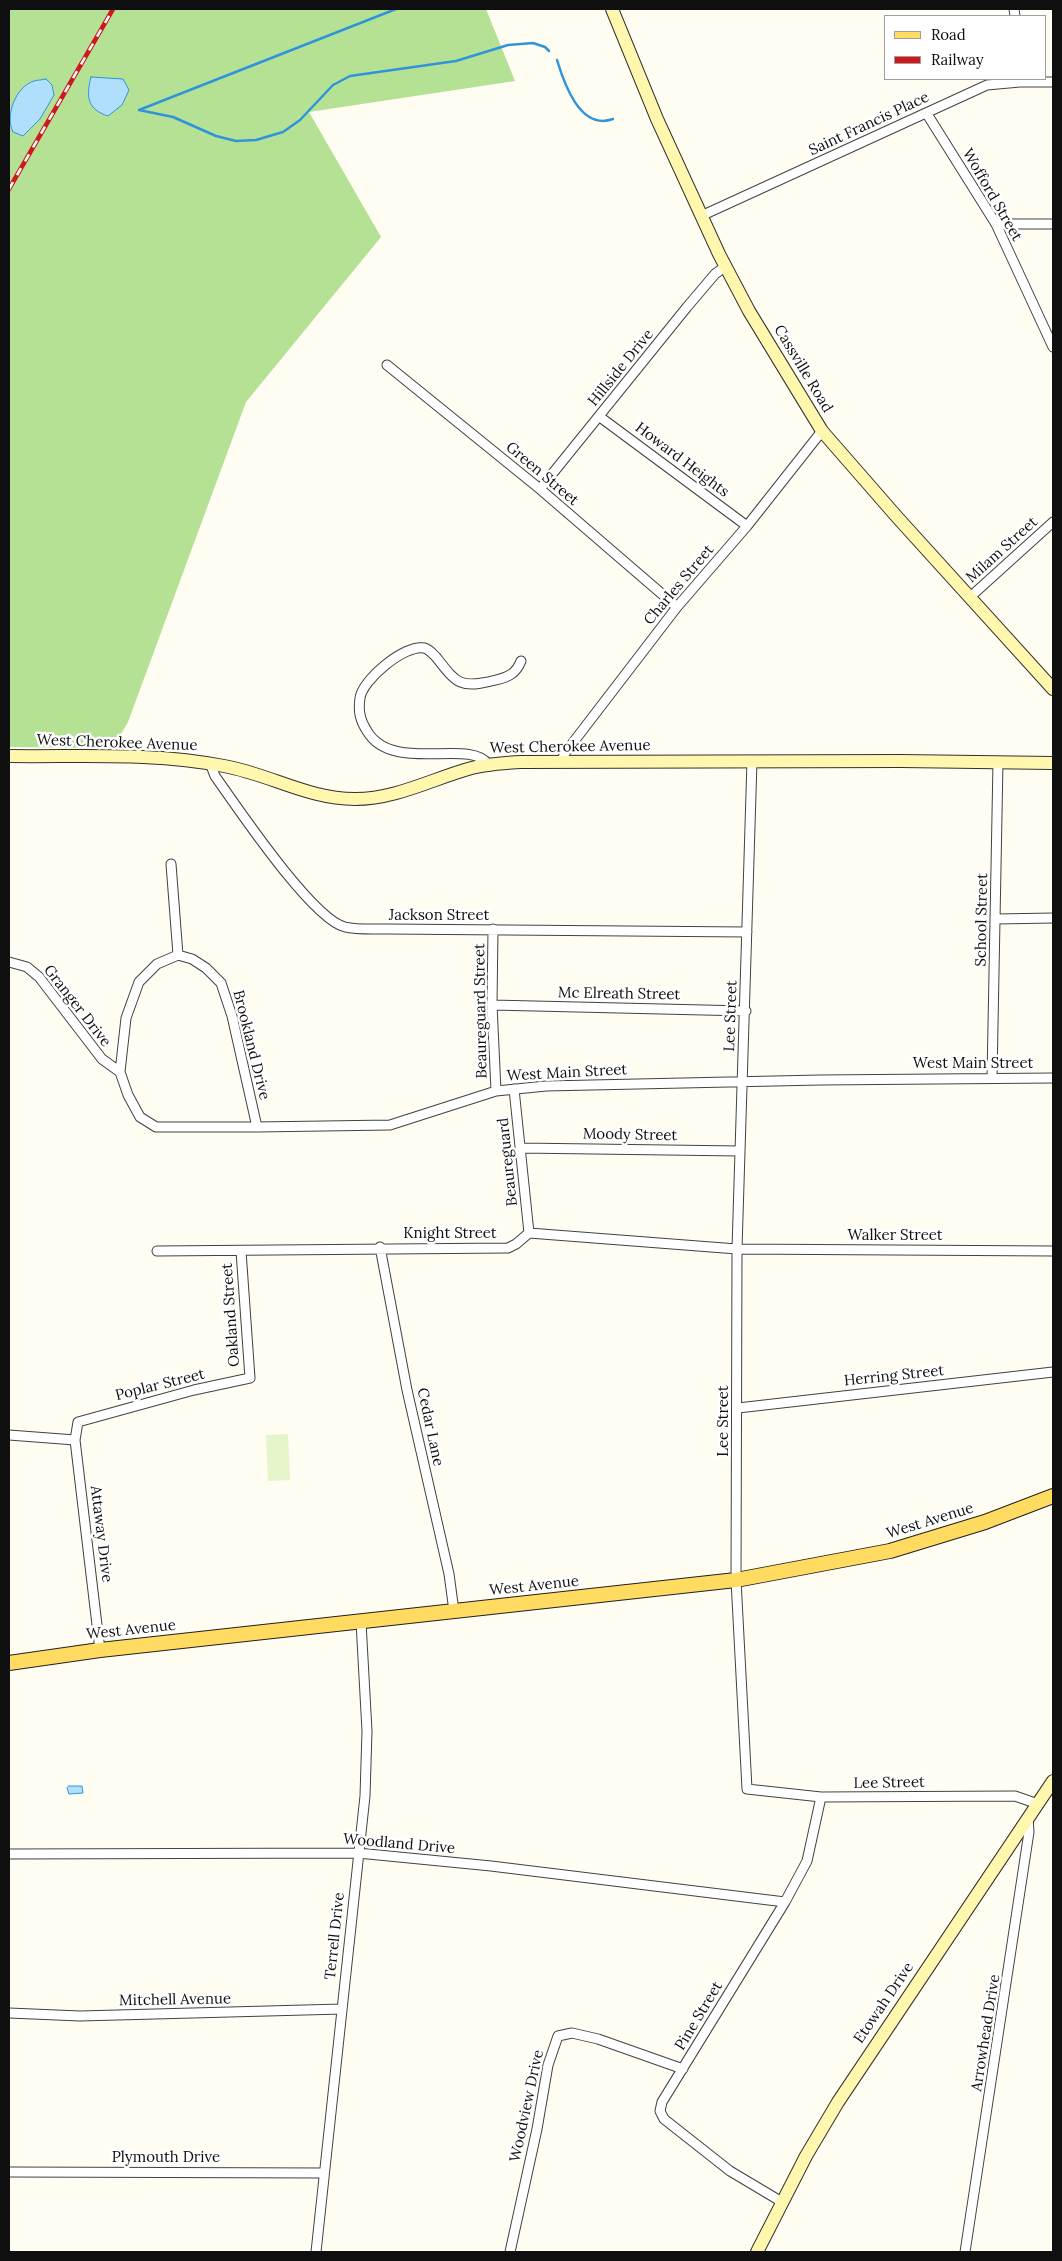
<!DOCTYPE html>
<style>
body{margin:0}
#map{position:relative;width:1062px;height:2261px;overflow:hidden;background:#fffdf2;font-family:Lora,serif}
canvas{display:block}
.frame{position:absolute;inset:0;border:10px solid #0f0f0f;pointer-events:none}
.legend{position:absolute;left:884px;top:15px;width:162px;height:65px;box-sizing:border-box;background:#fff;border:1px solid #9f9f9f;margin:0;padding:6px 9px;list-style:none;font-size:15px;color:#0f0f0f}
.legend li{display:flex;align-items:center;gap:10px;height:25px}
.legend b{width:25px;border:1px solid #9f9f9f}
</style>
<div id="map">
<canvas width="1062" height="2261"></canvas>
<div class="frame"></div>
<ul class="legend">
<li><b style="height:6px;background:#ffdb62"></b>Road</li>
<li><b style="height:6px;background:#cf181e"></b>Railway</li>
</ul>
</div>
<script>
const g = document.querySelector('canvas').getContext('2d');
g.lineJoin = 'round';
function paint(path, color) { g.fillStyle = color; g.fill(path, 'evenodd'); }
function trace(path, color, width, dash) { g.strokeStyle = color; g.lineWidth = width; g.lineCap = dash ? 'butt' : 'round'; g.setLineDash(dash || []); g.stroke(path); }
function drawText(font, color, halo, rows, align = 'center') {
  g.font = font + ' Lora,serif'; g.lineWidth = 5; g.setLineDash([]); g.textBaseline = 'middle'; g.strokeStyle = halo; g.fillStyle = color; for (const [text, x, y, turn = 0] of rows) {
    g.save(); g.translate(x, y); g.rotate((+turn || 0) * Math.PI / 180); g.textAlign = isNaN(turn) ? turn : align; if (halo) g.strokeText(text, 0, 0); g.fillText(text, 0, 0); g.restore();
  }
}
paint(new Path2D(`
 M9 9H486L515 81 309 112 381 237 246 402 128 722 113 748 9 747Z`), '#b5e194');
paint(new Path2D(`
 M288 1434 290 1480 268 1481 266 1435Z`), '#e5f4c9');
const water = new Path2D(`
 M91 77 123 79 129 90 122 105 108 116C87 109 86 97 91 77Z
 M46 79 52 85 54 95 40 119 23 136 13 132C5 116 15 87 34 81 37 80 42 80 46 79Z
 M69 1786H82L83 1793 69 1794 67 1788Z`);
paint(water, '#b0dffc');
trace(water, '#3094db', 1);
trace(new Path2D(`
 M396 9 139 110 173 117 216 136 236 141 256 140 283 132 300 120 333 85 350 76 456 61 508 45 533 43 545 47 549 51
 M557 60C564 83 580 131 613 119`), '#3094db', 2.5);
const street = new Path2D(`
 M1014 9 1015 16
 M927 114 996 224 1053 347
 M701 216 987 85 1020 82H1053
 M996 224H1053
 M387 365 540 489 677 607
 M600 417 747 526
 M540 489 687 307 715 274 726 266
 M969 598 1053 522
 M562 760 565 753 677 607 747 526 822 431
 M752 761 737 1249 736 1580 747 1789 821 1797 1015 1796 1038 1804
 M210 763 215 776C237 807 312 919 345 927 357 930 374 929 387 929L747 932
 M488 764C470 738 392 774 367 731 360 720 358 711 360 698 362 680 405 644 424 648 429 649 433 654 436 657 457 684 460 689 496 680 508 677 516 674 521 661
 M171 864 178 955
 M996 919 1053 918
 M493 929 492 1005 496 1091
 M9 962 27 967 39 977 102 1059 120 1072
 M492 1005 746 1011
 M992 1078 998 762
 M514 1089 529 1233
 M257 1127 232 1016 221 983 206 968 192 959 178 955 157 964 139 982 126 1018 120 1072 128 1095 140 1117 156 1127H257L390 1125 496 1091 546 1086 820 1080 1053 1078
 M520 1148 740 1151
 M380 1247 407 1390 449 1574 454 1611
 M157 1251 508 1248 516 1244 529 1233 737 1249 1053 1251
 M738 1408 1053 1372
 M9 1435 75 1440
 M100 1650 75 1440 78 1422 194 1390 250 1378 241 1251
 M9 1854 358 1853 491 1866 785 1902
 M9 2013 80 2016 342 2009
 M9 2172 324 2173
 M782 2202 730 2171 664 2119 660 2111 662 2102 785 1902 807 1861 821 1797
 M316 2252 365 1796 367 1731 361 1622
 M510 2252 537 2129 548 2065 558 2036 572 2033 598 2039 683 2069
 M965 2252 1029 1832 1028 1818`);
const secondary = new Path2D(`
 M612 9 657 119 719 254 749 311 822 431 897 517 1053 689
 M9 756C80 757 154 752 224 766 269 774 308 799 355 799 395 799 430 780 468 769 485 764 502 763 520 762L901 761 1053 763
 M757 2252 806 2156 838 2102 1053 1781`);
const primary = new Path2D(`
 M9 1663 100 1650 736 1580 890 1551 985 1522 1053 1496`);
trace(street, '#424242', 11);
trace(secondary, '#313131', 14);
trace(primary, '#202020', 16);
trace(street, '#fff', 9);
trace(secondary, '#fff7ad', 12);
trace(primary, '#ffdb62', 14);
const rail = new Path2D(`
 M9 189 113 9`);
trace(rail, '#cf181e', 4.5);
trace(rail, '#fff', 2.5, [8]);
drawText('15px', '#0f0f0f', '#fff', [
 ["Saint Francis Place",869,124,-25],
 ["Wofford Street",992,195,60],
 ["Hillside Drive",621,368,-51],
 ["Cassville Road",803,369,59],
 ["Howard Heights",682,460,37],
 ["Green Street",542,474,40],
 ["Milam Street",1002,550,-42],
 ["Charles Street",679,585,-50],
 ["West Cherokee Avenue",117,743,2],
 ["West Cherokee Avenue",570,747,-1],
 ["Jackson Street",439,916],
 ["School Street",982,920,-89],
 ["Mc Elreath Street",619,994,1],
 ["Granger Drive",77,1006,52],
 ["Beaureguard Street",481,1011,-91],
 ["Lee Street",731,1016,-88],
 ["Brookland Drive",251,1045,76],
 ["West Main Street",973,1064],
 ["West Main Street",567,1073,-3],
 ["Moody Street",630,1135,1],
 ["Beaureguard",508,1162,-96],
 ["Knight Street",450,1234],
 ["Walker Street",895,1236],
 ["Oakland Street",231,1315,-94],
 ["Herring Street",894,1376,-6],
 ["Poplar Street",160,1385,-14],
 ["Lee Street",724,1421,-90],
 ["Cedar Lane",430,1427,78],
 ["West Avenue",930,1521,-17],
 ["Attaway Drive",101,1534,83],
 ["West Avenue",534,1586,-6],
 ["West Avenue",131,1630,-6],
 ["Lee Street",889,1783,-1],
 ["Woodland Drive",399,1844,5],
 ["Terrell Drive",335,1936,-84],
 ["Mitchell Avenue",175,2000,-1],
 ["Etowah Drive",884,2003,-56],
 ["Pine Street",699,2016,-59],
 ["Arrowhead Drive",986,2033,-81],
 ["Woodview Drive",527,2106,-78],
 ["Plymouth Drive",166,2158]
]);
</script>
